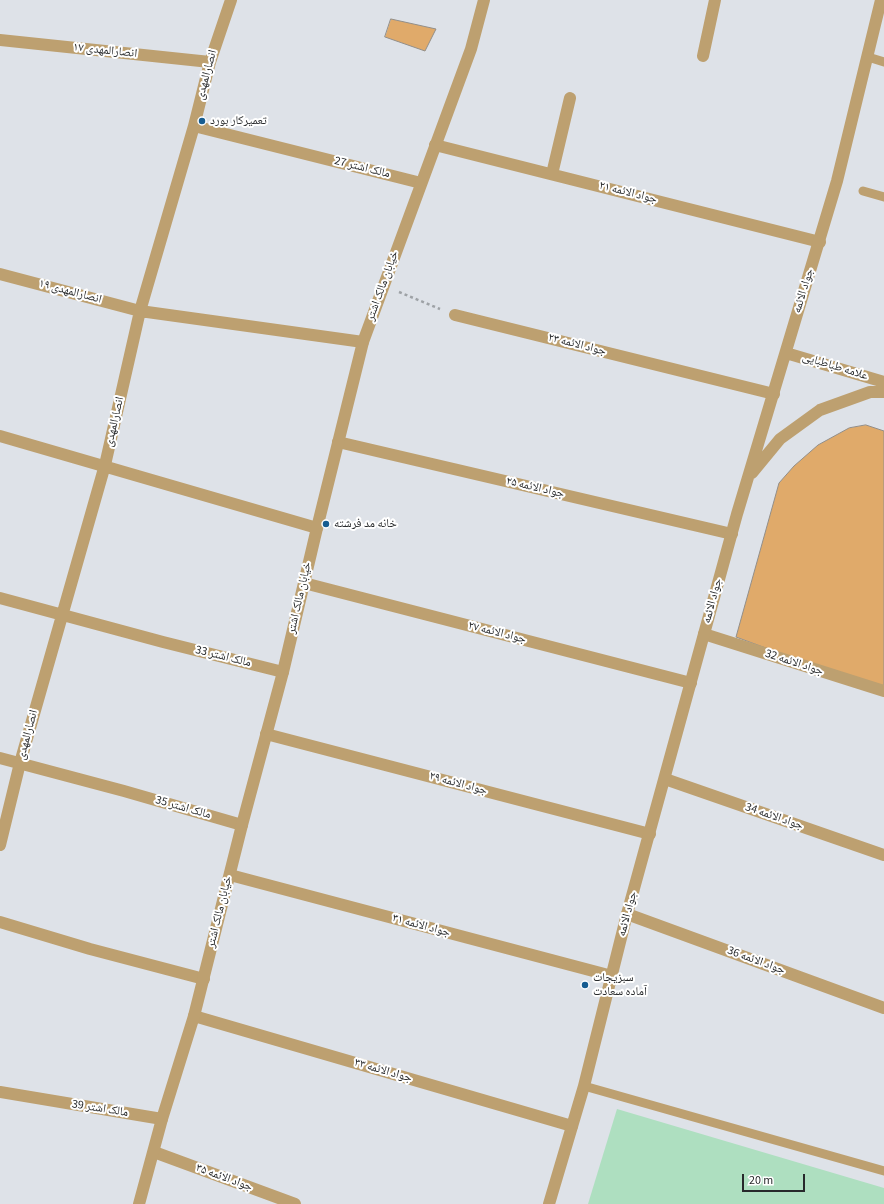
<!DOCTYPE html>
<meta charset="utf-8">
<style>
body{margin:0}
#map{position:relative;width:884px;height:1204px;overflow:hidden;background:#dee2e8;font-family:"Source Sans 3",sans-serif}
canvas{display:block}
.scale{position:absolute;left:742px;top:1174px;width:63px;height:18px;box-sizing:border-box;border:2px solid #27292b;border-top:0;padding-left:5px;font-size:12px;line-height:14px;white-space:nowrap;color:#27292b;-webkit-text-stroke:3px #fff;paint-order:stroke}
</style>
<div id="map">
<canvas width="884" height="1204"></canvas>
<div class="scale">20 m</div>
</div>
<script>
const g = document.querySelector('canvas').getContext('2d');
g.lineJoin = 'round';
function paint(path, color) { g.fillStyle = color; g.fill(path, 'evenodd'); }
function trace(path, color, width, dash) { g.strokeStyle = color; g.lineWidth = width; g.lineCap = dash ? 'butt' : 'round'; g.setLineDash(dash || []); g.stroke(path); }
function drawText(font, color, halo, rows, align = 'center') {
  g.font = font + ' "Source Sans 3","Noto Naskh Arabic",sans-serif'; g.lineWidth = 4; g.setLineDash([]); g.textBaseline = 'middle'; g.strokeStyle = halo; g.fillStyle = color; for (const [text, x, y, turn = 0] of rows) {
    g.save(); g.translate(x, y); g.rotate((+turn || 0) * Math.PI / 180); g.textAlign = isNaN(turn) ? turn : align; if (halo) g.strokeText(text, 0, 0); g.fillText(text, 0, 0); g.restore();
  }
}
paint(new Path2D(`
 M617 1109 884 1188V1204H588Z`), '#aedfc0');
const building = new Path2D(`
 M391 19 436 29 425 51 385 37Z
 M866 425 884 431V684L882 691 736 637 779 483 794 466 818 445 849 428Z`);
paint(building, '#e0aa6a');
trace(building, '#928e89', 1);
trace(new Path2D(`
 M399 292 440 309`), '#9ea2a6', 2.5, [3, 3]);
trace(new Path2D(`
 M868 57 884 62
 M863 191 884 197
 M584 1086 884 1171`), '#bda070', 9);
trace(new Path2D(`
 M0 40 210 62
 M703 56 715 0
 M194 126 421 183
 M435 145 820 242
 M552 174 570 98
 M0 274 140 311 363 342
 M455 315 774 394
 M0 436 317 528
 M338 442 732 534
 M304 583 691 683
 M0 598 163 642 283 672
 M704 634 884 691
 M266 734 650 834
 M0 758 124 791 242 825
 M665 779 884 855
 M0 845 20 763 105 465 140 311 194 126 210 62 231 0
 M230 875 612 976
 M627 914 884 1008
 M0 922 90 949 204 979
 M194 1016 572 1126
 M0 1092 162 1119
 M154 1152 295 1204`), '#bda070', 12);
trace(new Path2D(`
 M786 353 884 382
 M752 473 780 439 820 410 870 392H884
 M139 1204 162 1119 194 1016 242 825 283 672 317 528 363 342 471 49 484 0
 M549 1204 584 1086 627 914 737 514 837 181 881 0`), '#bda070', 12);
for (const [x, y, r, color] of [
 [202,121,4,"#175d91"],
 [326,524,4,"#175d91"],
 [585,985,4,"#175d91"]
]) { const dot = new Path2D(); dot.arc(x, y, r, 0, 2 * Math.PI); g.fillStyle = color; g.fill(dot); trace(dot, '#fff', 1.5); }
drawText('12px', '#27292b', '#fff', [
 ["انصارالمهدی ۱۷",105,51,6],
 ["انصارالمهدی",207,75,-75],
 ["مالک اشتر 27",362,168,14],
 ["جواد الائمه ۲۱",628,193,14],
 ["خیابان مالک اشتر",383,286,-70],
 ["جواد الائمه",804,291,-73],
 ["انصارالمهدی ۱۹",70,292,15],
 ["جواد الائمه ۲۳",577,345,14],
 ["علامه طباطبایی",835,367,17],
 ["انصارالمهدی",115,422,-77],
 ["جواد الائمه ۲۵",535,488,13],
 ["خیابان مالک اشتر",300,598,-77],
 ["جواد الائمه",713,601,-75],
 ["جواد الائمه ۲۷",497,633,14],
 ["مالک اشتر 33",223,657,14],
 ["جواد الائمه 32",794,663,18],
 ["انصارالمهدی",28,735,-75],
 ["جواد الائمه ۲۹",458,784,15],
 ["مالک اشتر 35",183,808,16],
 ["جواد الائمه 34",774,817,19],
 ["خیابان مالک اشتر",220,912,-76],
 ["جواد الائمه",628,914,-75],
 ["جواد الائمه ۳۱",421,926,15],
 ["جواد الائمه 36",756,961,20],
 ["جواد الائمه ۳۳",383,1071,16],
 ["مالک اشتر 39",100,1109,9],
 ["جواد الائمه ۳۵",224,1178,20]
]);
drawText('12px', '#27292b', '#fff', [
 ["تعمیرکار بورد",210,121],
 ["خانه مد فرشته",334,524],
 ["سبزیجات",593,978],
 ["آماده سعادت",593,992]
], 'left');
</script>
